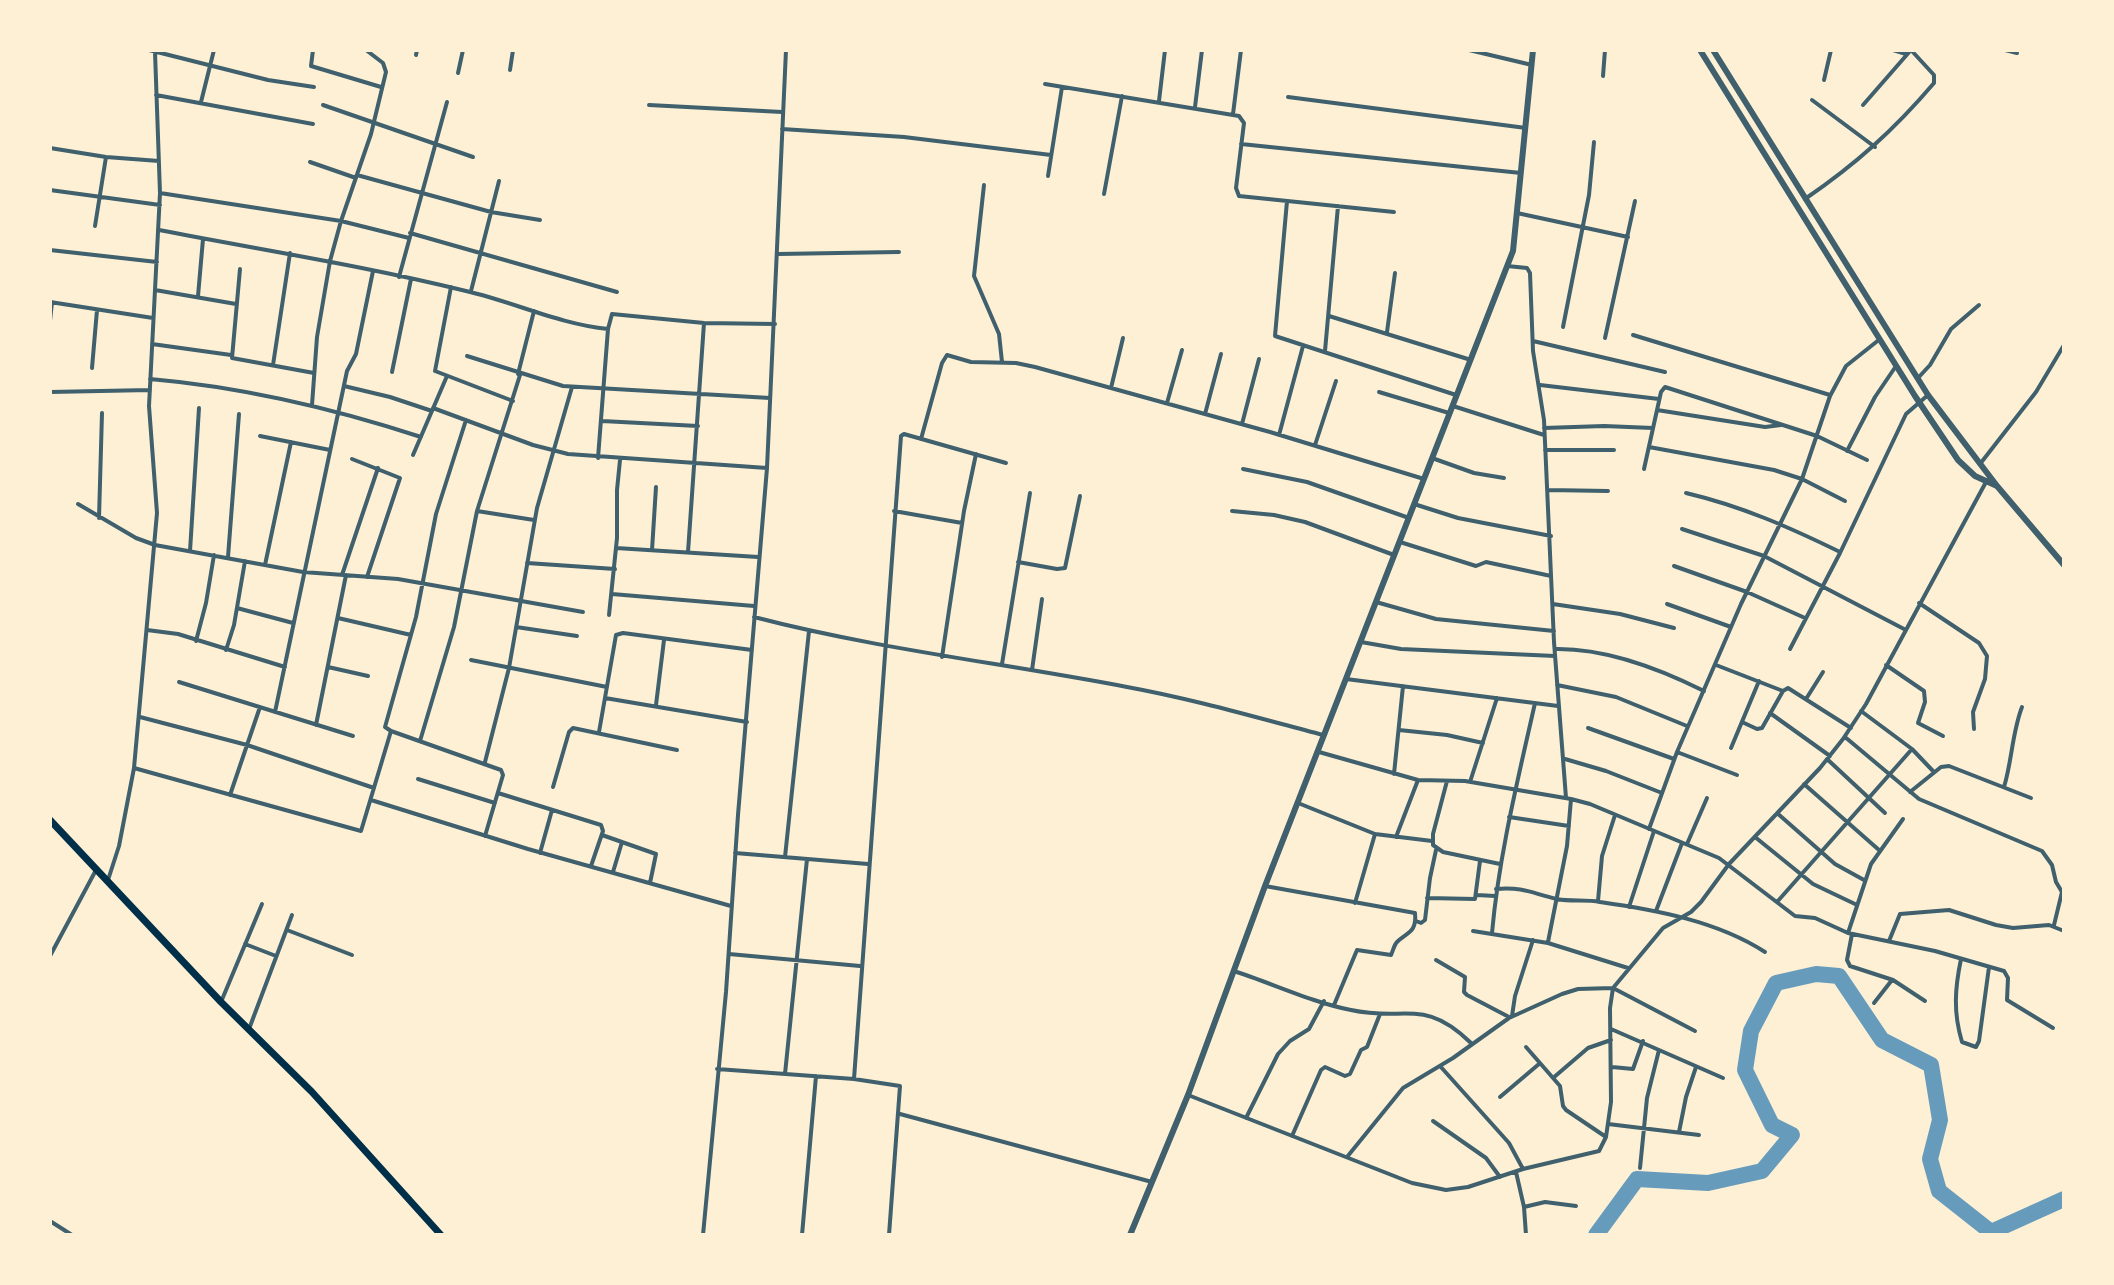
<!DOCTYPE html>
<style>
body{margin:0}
#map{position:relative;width:2114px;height:1285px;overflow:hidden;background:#fdf0d5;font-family:Bitter,serif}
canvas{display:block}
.frame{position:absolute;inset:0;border:52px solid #fdf0d5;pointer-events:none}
</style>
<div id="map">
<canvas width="2114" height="1285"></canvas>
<div class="frame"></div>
</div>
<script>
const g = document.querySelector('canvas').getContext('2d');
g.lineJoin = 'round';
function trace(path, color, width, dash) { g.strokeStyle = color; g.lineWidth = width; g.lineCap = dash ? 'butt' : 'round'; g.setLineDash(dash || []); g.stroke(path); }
trace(new Path2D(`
 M1596 1235 1637 1179 1708 1183 1762 1171 1792 1135 1772 1125 1745 1070 1751 1031 1776 983 1816 974 1839 976 1882 1040 1931 1065 1940 1120 1930 1159 1939 1191 1991 1232 2064 1199`), '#669bbc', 16);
trace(new Path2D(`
 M149 50 268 80 314 87
 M313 50 311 66 381 87
 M1469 50 1532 65
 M1893 50 1906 54
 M2005 50 2017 53
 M416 55 417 50
 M510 70 513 50
 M458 73 463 50
 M1603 76 1605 50
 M1824 80 1831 50
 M1045 84 1239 116 1244 123 1236 188 1239 196 1394 212
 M156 95 313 124
 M1288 97 1526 128
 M1812 100 1875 147
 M1159 101 1165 50
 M201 102 214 50
 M323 105 473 157
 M649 105 782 112
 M1195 107 1202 50
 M1233 114 1241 50
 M782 129 904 137 1051 155
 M1241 144 1521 173
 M50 148 106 157 159 161
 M310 162 356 178
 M357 175 491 212 540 220
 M1048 176 1062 87
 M984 185 974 276 999 334 1002 362
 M50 190 160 205
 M160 193 341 221 409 238
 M1104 194 1122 96
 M1805 199C1856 164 1894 130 1934 83V75L1911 50 1863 105
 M1287 201 1275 336 1456 395
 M1517 213 1628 237
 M95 226 106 157
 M159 230C262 250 365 266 466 291 514 302 559 324 608 329
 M410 233 617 292
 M50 250 157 262
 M778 254 899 252
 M1507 266 1527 268 1530 273 1533 351 1544 420 1554 642 1566 798
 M240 269 232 358 314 373
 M399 277 447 102
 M451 287 435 371 513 401
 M155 290 236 304
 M471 291 499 181
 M198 296 203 239
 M50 302 153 318
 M1329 316 1471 360
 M50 321 52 302
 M1563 327 1589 195 1594 142
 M1387 332 1395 273
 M1633 335 1830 395
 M1605 338 1635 201
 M1533 341 1665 372
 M152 344 231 355
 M1325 351 1338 206
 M467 356 563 386 770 398
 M273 365 290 253
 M92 368 97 310
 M392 372 411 279
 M518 374 534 311
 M1918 378 1930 365 1951 329 1979 305
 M150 379C243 387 332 408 421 437
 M1540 385 1659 399
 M344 386 390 397 432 411
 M1111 388 1123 338
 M50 392 150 390
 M1379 392 1449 413
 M1167 403 1182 350
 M312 405 317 337 330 261 341 221 371 134 386 72 383 63 366 50
 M1453 406 1544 435
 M433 408 533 445 568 454 767 468
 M1657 410 1765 427 1781 425
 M1205 414 1221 354
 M466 420 436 514 416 617 385 727 391 731 501 770 503 775 485 836
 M602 421 698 426
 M1242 424 1259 359
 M1544 428 1604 426 1653 428
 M1279 435 1303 346
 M260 436 330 450
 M921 439 942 363 947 355 971 362 1016 363 1035 367 1270 432 1424 479
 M1315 445 1336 381
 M1649 447 1774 470 1802 479 1845 501
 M1545 450H1614
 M1847 451 1875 397 1896 366
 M413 455 447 376
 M598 458 608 329 612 314 704 323 775 324
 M1432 458 1474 473 1504 478
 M352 459 400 478 367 577
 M1980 464 2036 392 2064 345
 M1243 469 1307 482 1409 518
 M1644 469 1661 392 1665 387 1817 436 1867 460
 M1548 490 1608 491
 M1686 493C1741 506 1789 527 1840 552
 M78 504 136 538 155 545 303 572 398 579 583 612
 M1414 504 1458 518 1551 536
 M477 511 534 520
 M894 511 962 523
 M1232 511 1274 515 1305 522 1394 555
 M99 518 102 413
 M1682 529 1764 556 1904 629
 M1400 542 1476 566 1486 562 1551 576
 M616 548 758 557
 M652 550 656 487
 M190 551 199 408
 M688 552 704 323
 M228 557 239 414
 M1018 562 1057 569 1065 568 1080 496
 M527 563 615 569
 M265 565 291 442
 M1674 566 1747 592 1805 618
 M342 575 378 468
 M612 594 754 606
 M1376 602 1436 619 1554 631
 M1919 603 1979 643 1987 656 1985 679 1973 712 1974 729
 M1553 604 1620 614 1674 628
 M1667 604 1731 627
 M237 608 293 623
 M609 615 617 538V490L620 460
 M754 617C877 649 1002 663 1127 687 1193 699 1258 718 1323 735
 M338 618 411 635
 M516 627 577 636
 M147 630 178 634 285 667
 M196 641 206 603 214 555
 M1361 642 1401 649 1555 656
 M1555 649C1606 648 1658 668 1704 691
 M1790 649 1840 553 1906 414 1928 395
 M226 650 234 625 245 561
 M942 657 964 511 976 454
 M471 660 607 687
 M1002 664 1030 493
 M1716 665 1783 691
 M1886 665 1924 691 1925 702 1918 723 1943 736
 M328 667 368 676
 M1032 670 1042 599
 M1346 679 1558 706
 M179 682 353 736
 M1557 685 1616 697 1687 726
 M605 698 747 722
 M1806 699 1823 672
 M656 705 664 640
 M1861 711 1912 749 1933 771
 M275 712 347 371 356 354 373 271
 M1770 713 1830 756
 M140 717 247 745 374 788
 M1742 722 1757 729 1762 728 1783 691 1788 688 1851 728
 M316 725 346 575
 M1588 728 1674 759
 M1399 730 1447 735 1483 743
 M599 732 616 635 623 633 752 650
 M1845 737 1919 799 2042 851 2052 865 2056 882 2062 892 2054 925
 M420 741 454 627 477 511 520 375
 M1731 748 1759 681
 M1319 752 1418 780 1465 781 1571 799 1590 804 1719 858 1795 916 1815 918 1848 933 1935 951 2004 971 2008 978 2007 1000 2053 1028
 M1677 752 1737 775
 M1565 759 1606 771 1662 793
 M1827 759 1885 813
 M485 762 509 668 537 508 572 387
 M134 768 361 831 391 731
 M1394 774 1403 686
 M418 779 495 803
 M1447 781 1433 834V845L1443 852 1500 864
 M1470 782 1497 698
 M1804 784 1879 850
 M553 787 569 732 573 728 677 750
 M2004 787C2012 761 2012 733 2022 707
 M1910 792 1941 767 1949 766 2031 798
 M498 793 601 825 603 831 591 866
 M230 795 260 707
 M371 800 528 849 731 906
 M1298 803 1375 834 1432 841
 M1777 813 1835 864 1864 880
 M1509 817 1569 826
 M1649 829 1677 752 1741 604 1802 479 1830 396 1846 366 1880 339
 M602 835 656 854 650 883
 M1396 837 1418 780
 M1755 837 1813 884 1855 904
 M1687 844 1707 798
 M540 853 552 810
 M735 853 868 864
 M785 857 809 631
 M613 872 622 842
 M108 880 119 846 134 768 157 513 149 406 160 193 155 52
 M1265 886 1415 913C1417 933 1407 932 1397 942 1394 945 1393 951 1391 955L1357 950 1334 1005
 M1496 889C1525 887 1531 893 1557 899 1571 902 1586 899 1600 902 1656 910 1717 921 1765 952
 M1477 895 1495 896
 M1427 898 1475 899 1480 861
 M1598 901 1602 856 1615 815
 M1777 902 1912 749
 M1355 903 1375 834
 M1629 907 1654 831
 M1656 911 1682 843
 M1416 921 1421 923 1425 920 1430 878 1436 850
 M287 930 352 955
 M1473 931 1548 943 1628 968
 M1492 933C1499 855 1518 779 1535 703
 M1848 933 1871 864 1903 819
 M1852 934 1847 960 1850 966 1893 980 1925 1001
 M1889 941 1900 914 1949 910 1996 925 2013 928 2049 925 2064 931
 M1548 942 1567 846 1571 799
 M245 944 276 956
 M729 954 860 966
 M50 956 96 870
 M1961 959C1955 988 1953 1012 1962 1042L1976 1047 1979 1041 1989 967
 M1436 960 1465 977 1464 992 1467 995 1509 1017
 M1234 971C1271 983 1314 1003 1351 1010 1405 1022 1424 997 1471 1043
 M221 1002 262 904
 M1874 1003 1892 980
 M1512 1016 1515 996 1533 940
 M249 1029 292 915
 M1611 1029 1723 1078
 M1526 1047 1560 1086 1563 1106 1566 1110 1606 1137
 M1440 1066 1509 1143 1523 1169
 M1612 1067 1633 1069 1643 1041
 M717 1069 854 1079 900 1086 889 1235
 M785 1074 807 859
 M1553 1078 1588 1048 1611 1040
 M854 1079 901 436 904 434 1006 463
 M1188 1095 1412 1183 1446 1190 1468 1187 1523 1169 1599 1151 1606 1137 1611 1102 1610 1008 1613 988 1663 928 1691 912 1701 902 1729 864 1820 768 1843 739 1866 704 1986 482
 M1500 1097 1539 1064
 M900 1114 1152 1182
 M1246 1118 1278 1054 1290 1041 1309 1029 1324 1001
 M1433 1121 1486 1158 1500 1177
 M1608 1124 1699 1135
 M1679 1132 1686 1097 1696 1067
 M1292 1136 1321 1070 1325 1067 1345 1076 1350 1074 1361 1050 1367 1047 1380 1014
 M1347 1157 1403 1088 1453 1058 1509 1018 1562 994 1578 989 1613 988 1695 1031
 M1640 1168 1647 1098 1659 1050
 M1516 1172 1524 1207 1526 1235
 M1524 1207 1545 1202 1576 1206
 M50 1221 72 1235
 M703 1235 726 992 738 815 767 468 786 50
 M802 1235 816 1076`), '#3f606c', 4);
trace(new Path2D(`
 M1700 50 1915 396 1958 460 1975 476 1997 486
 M1713 50 1928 395 1997 486 2064 565
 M1130 1235 1188 1095 1265 886 1513 251 1533 50`), '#3f606c', 6);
trace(new Path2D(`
 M50 820 221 1002 312 1092 441 1235`), '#003049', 7);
</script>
